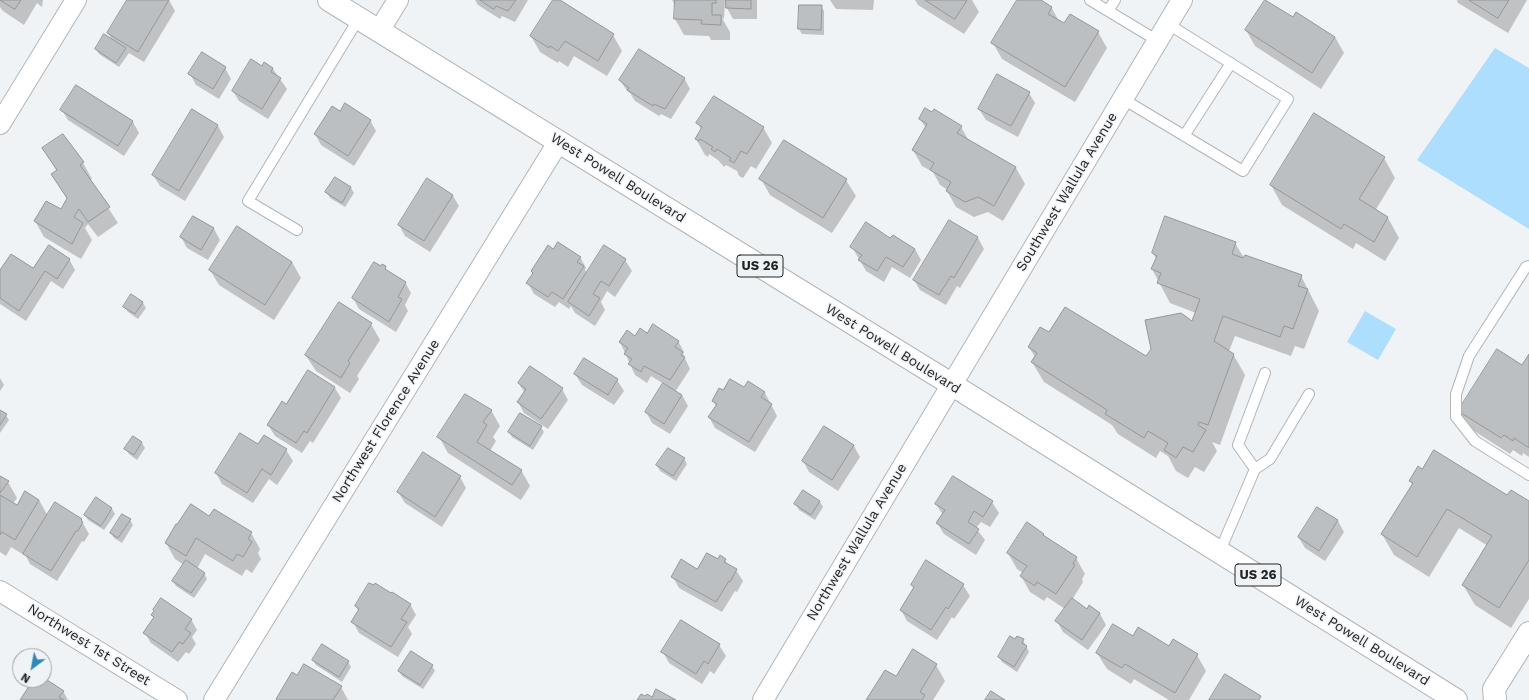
<!DOCTYPE html>
<style>
body{margin:0}
#map{position:relative;width:1529px;height:700px;overflow:hidden;background:#f0f3f6;font-family:"Work Sans",sans-serif}
canvas{display:block}
.north{position:absolute;left:12px;top:648px;width:40px;height:40px;box-sizing:border-box;background:#f0f3f6;border:1px solid #9ea0a2;border-radius:50%;rotate:212deg;font-size:11px;font-weight:700;line-height:16px;text-align:center;color:#232425}
.north::after{content:'';display:block;margin:auto;width:14px;height:18px;background:#3187b6;clip-path:polygon(50% 0,100% 100%,50% 72%,0 100%)}
</style>
<div id="map">
<canvas width="1529" height="700"></canvas>
<div class="north">N</div>
</div>
<script>
const g = document.querySelector('canvas').getContext('2d');
g.lineJoin = 'round';
function paint(path, color) { g.fillStyle = color; g.fill(path, 'evenodd'); }
function trace(path, color, width, dash) { g.strokeStyle = color; g.lineWidth = width; g.lineCap = dash ? 'butt' : 'round'; g.setLineDash(dash || []); g.stroke(path); }
function drawText(font, color, halo, rows, align = 'center') {
  g.font = font + ' "Work Sans",sans-serif'; g.lineWidth = 3; g.setLineDash([]); g.textBaseline = 'middle'; g.strokeStyle = halo; g.fillStyle = color; for (const [text, x, y, turn = 0] of rows) {
    g.save(); g.translate(x, y); g.rotate((+turn || 0) * Math.PI / 180); g.textAlign = isNaN(turn) ? turn : align; if (halo) g.strokeText(text, 0, 0); g.fillText(text, 0, 0); g.restore();
  }
}
paint(new Path2D(`
 M1495 48 1529 68V229L1417 160Z
 M1365 311 1396 329 1378 360 1347 342Z`), '#addefe');
paint(new Path2D(`
 M0 0H43L42 7 37 3 24 25 3 11 0 7Z
 M128 0H169L175 11 144 62 129 53 119 67 99 54 96 49 112 40 108 33Z
 M475 0H528L515 22 502 16 500 19 478 5Z
 M554 0H558L613 35 622 51 607 76 574 56 568 67 559 61 558 63 540 52 531 36Z
 M672 0H725L724 19 722 18 730 32V40H711L709 36 684 35 675 19V5Z
 M727 0H757V19H733L727 8Z
 M830 0H874L873 10 836 9Z
 M915 0H972L979 12 964 34 918 5Z
 M1018 0H1039L1051 7 1059 21 1065 25 1098 32 1107 48 1075 102 1002 59 993 43Z
 M1457 0H1527L1508 33 1458 3Z
 M800 6H821L824 11V35L802 34 799 29Z
 M1293 19 1335 37 1344 53 1321 89 1255 46 1246 30Z
 M262 67 273 69 287 89 268 119 239 101 233 91Z
 M225 68 231 79 219 99 196 85 190 74Z
 M684 78 690 89 671 119 661 114 659 116 635 101 630 93 627 91 620 80Z
 M76 86 133 122 139 133 124 156 68 120 62 110Z
 M1029 93 1035 103 1018 137 986 120 979 109Z
 M192 111 218 126 224 137 185 201 160 186 153 175Z
 M341 113 370 120 376 131 354 166 321 145 315 134Z
 M920 119 961 127 969 141 1016 168 1025 184 1003 221 988 212 974 217 956 207 947 191 948 190 940 185 933 172 922 166 913 150 926 128Z
 M698 123 763 127 772 143 756 169 751 166 743 178 739 176 737 171 726 165 724 167 718 160 709 154 708 157 705 155 696 139 701 130Z
 M43 148 83 163 92 179 90 180 118 223 98 237 88 224 85 228 92 240 81 259 44 237 35 221 61 211 68 200 52 175 57 171Z
 M1384 158 1395 178 1375 211 1388 218 1399 238 1385 261 1356 243 1353 249 1282 205 1271 185Z
 M336 178 351 188 354 193 345 207 330 198 327 193Z
 M761 179 846 180 856 196 832 233 770 195Z
 M428 180 453 196 459 206 430 252 405 236 399 225Z
 M194 217 214 229 220 240 208 260 187 248 181 237Z
 M949 221 978 238 984 249 960 288 957 286 946 305 920 290 914 280Z
 M891 239 915 249 921 260 910 278 892 267 884 282 866 271 852 247Z
 M1235 243 1244 258 1301 276 1319 311 1304 349 1295 346 1291 356 1235 336 1229 351 1233 354 1245 375 1220 445 1212 442 1217 451 1204 472 1195 467 1188 478 1176 471 1168 456 1160 451 1156 458 1118 434 1112 425 1044 382 1032 362 1035 357 1029 347 1049 333 1146 358 1193 322 1196 313 1170 303 1152 269 1156 259 1153 253Z
 M554 250 580 257 586 268 585 270 587 273 625 260 632 271 615 297 607 291 601 302 605 310 595 326 575 313 571 306 569 309 559 302 555 307 534 294 528 283 533 274 532 271Z
 M69 259 75 270 63 289 51 281 26 321 0 304V272L34 270Z
 M292 262 301 278 274 320 219 285 210 270Z
 M381 267H385L388 272 405 282 411 293 405 305 408 311 396 332 359 309 353 298Z
 M143 303 146 308 138 319 128 312 125 307Z
 M371 324 380 340 357 376 359 379 350 393 316 371 306 356Z
 M647 334 678 341 684 352 683 354 690 369 675 392 682 395 688 406 670 434 652 423 646 412 664 384 651 376 647 383 635 375 620 342Z
 M1529 356V457L1523 453 1522 456 1513 450 1510 454 1468 427 1459 411 1522 367Z
 M575 374 617 380 624 391 614 405 582 385Z
 M0 378 4 385 0 391Z
 M748 382 765 393 777 416 755 452 715 428 709 417 716 406 713 401 723 391 744 388Z
 M519 384 562 389 568 400 548 429 524 413 518 402 525 393Z
 M335 388 341 398 313 443 310 441 302 453 275 436 268 425 287 406Z
 M491 410 500 426 493 437 496 441 490 451 521 470 530 486 521 500 448 453 439 437Z
 M0 411 6 415 9 420 0 433Z
 M541 427 544 432 533 450 512 437 509 432Z
 M824 428 854 446 860 457 838 491 809 472 803 461Z
 M142 443 145 448 137 460 129 454 126 449Z
 M286 450 293 461 277 485 269 479 253 503 222 484 216 473Z
 M684 459 687 464 676 481 660 471 657 465Z
 M1423 470 1529 502V599L1511 628 1475 605 1463 585 1488 546 1459 528 1429 577 1394 555 1382 534 1413 486 1410 481Z
 M0 477 8 482 17 498 13 504 17 507 39 500 48 516 81 520 89 534 84 542 82 541 57 581 30 564 25 554 24 555 11 547 6 556 0 552Z
 M460 477 466 488 442 527 405 503 398 492Z
 M803 492 820 502 823 507 815 520 799 510 796 504Z
 M96 499 112 509 115 514 104 530 88 520 85 515Z
 M992 502 999 513 990 527 981 522 976 528 985 540 976 555 944 534 937 523 943 515 936 504Z
 M1318 508 1338 521 1344 532 1325 561 1305 548 1299 538Z
 M210 518 251 533 260 549 258 553 261 559 252 573 246 569 242 576 205 554 197 569 204 573 207 579 194 598 176 586 173 581 184 565 175 559 166 543Z
 M130 520 133 525 122 543 114 538 111 533Z
 M1043 534 1045 538 1076 558 1085 574 1082 579 1083 582 1072 600 1087 610 1089 607 1100 614 1106 625 1088 650 1063 632 1057 621 1065 609 1047 597 1044 601 1030 592 1021 576 1023 573 1017 569 1008 553Z
 M718 560H725L729 566 736 570 743 581 737 592 735 591 722 612 679 588 673 577 698 570Z
 M912 585H963L970 596 954 619 952 617 937 640 907 621 901 610 914 589Z
 M410 604 416 615 408 627 412 634 398 657 359 633 353 622 359 612 356 606Z
 M155 612 191 619 197 630 192 637 196 644 189 654 186 652 178 662 151 643 145 633 154 619 152 615Z
 M681 621 719 645 726 656 714 674 710 671 702 684 669 663 663 652Z
 M1133 637 1197 655 1206 671 1189 700H1169L1134 679 1131 684 1107 669 1097 653Z
 M1015 640H1023L1029 652 1017 672 1002 662 999 657Z
 M322 646 348 662 351 667 342 682 316 665 313 660Z
 M936 665 945 681 933 700H867L896 678Z
 M432 666 435 671 423 689 402 676 399 671Z
 M297 677 341 687 348 700H278L277 699Z
 M44 679 63 691 68 700H21L34 680Z`), '#0003');
const building = new Path2D(`
 M0 0H21L15 9Z
 M127 0H169L138 52 107 33Z
 M480 0H516L508 11 496 6 494 9Z
 M553 0H560L614 34 598 61 565 41 558 51 550 46 549 48 530 36Z
 M675 0H716V3H712V15H721V25L701 24 702 20 674 19Z
 M726 0H751V9L726 8Z
 M925 0H967L955 19Z
 M1017 0H1041L1052 7 1048 14 1064 23 1070 14 1099 31 1065 87 991 43Z
 M1265 0 1293 17 1296 12 1335 37 1312 73 1245 30Z
 M1469 0H1509L1498 18Z
 M799 5H822L821 30 798 29Z
 M104 34 126 48 116 63 95 49Z
 M639 49 685 78 665 109 654 104 653 106 627 90 629 88 619 80Z
 M202 52 226 67 213 89 188 74Z
 M251 59 262 66 264 62 273 68 271 72 281 78 262 109 232 91Z
 M997 74 1030 92 1011 126 978 109Z
 M76 85 133 121 118 146 60 110Z
 M714 96 764 127 747 154 741 151 734 163 729 160 731 158 717 149 715 152 711 149 713 147 700 139 699 141 695 139 702 127 696 123Z
 M345 103 371 120 348 156 314 134 332 106 340 111Z
 M925 108 932 112 934 109 962 126 957 133 1016 167 994 206 978 197 965 202 946 191 951 182 930 170 934 163 912 150 927 124 919 119Z
 M192 109 218 125 179 191 152 175Z
 M1314 113 1385 157 1359 199 1388 217 1374 242 1344 224 1341 229 1270 185Z
 M63 134 84 162 80 165 110 207 88 222 79 209 74 217 83 223 72 244 34 221 46 201 61 209 67 198 51 174 57 170 42 148Z
 M784 140 847 179 823 218 759 179Z
 M335 177 351 187 342 203 325 192Z
 M427 178 453 195 424 241 398 225Z
 M193 216 214 228 201 250 180 237Z
 M1165 216 1236 242 1232 254 1243 258 1245 255 1302 275 1298 286 1308 289 1293 329 1284 326 1280 337 1223 316 1214 341 1234 354 1208 425 1199 422 1198 425 1206 430 1193 452 1183 447 1176 458 1164 450 1168 443 1148 431 1144 438 1105 414 1107 410 1031 362 1037 353 1028 347 1040 327 1049 332 1065 307 1146 356 1151 349 1145 320 1181 313 1192 321 1200 299 1157 283 1161 273 1151 269 1157 256 1152 253Z
 M949 220 978 237 954 278 951 276 939 295 913 280Z
 M866 222 890 238 893 235 915 249 903 267 886 257 877 271 858 260 862 255 850 247Z
 M237 226 292 262 265 305 209 270Z
 M558 242 581 257 577 262 584 266 563 299 552 292 548 297 526 283 533 273 531 271 548 245 553 249Z
 M49 245 70 259 57 279 45 271 19 311 0 298V270L11 254 33 268Z
 M604 245 626 259 609 286 601 281 593 294 600 298 589 316 568 302Z
 M374 262 381 266 382 264 386 266 385 269 406 282 398 297 402 299 389 322 352 298Z
 M131 294 143 302 135 314 123 307Z
 M339 302 372 323 348 361 350 363 341 378 305 355Z
 M653 324 679 341 675 347 683 352 681 355 685 357 670 380 644 366 641 372 628 364 632 359 624 354 628 348 619 342 627 330 635 336 640 328 647 333Z
 M1497 349 1522 365 1529 354V448L1514 438 1513 441 1504 435 1501 438 1458 411Z
 M584 358 618 379 608 395 574 374Z
 M530 366 563 388 541 419 517 402 526 389 518 383Z
 M308 370 335 387 307 433 304 431 296 443 267 425 282 401 286 404Z
 M730 379 744 387 748 381 765 392 761 397 772 404 749 442 708 417 717 404 712 401 719 388 723 390Z
 M663 383 682 395 664 424 645 412Z
 M465 394 492 410 483 422 487 425 477 442 522 470 512 485 437 437Z
 M0 410 7 414 0 425Z
 M520 413 542 426 530 446 508 432Z
 M824 426 854 445 832 480 802 461Z
 M240 433 258 444 264 435 287 449 271 475 262 469 247 493 215 473Z
 M133 436 142 442 134 455 124 449Z
 M668 448 685 458 673 476 656 465Z
 M1434 450 1507 495 1511 490 1529 501V560L1499 608 1462 585 1492 536 1447 509 1417 557 1381 534 1413 483 1409 481 1418 466 1422 469Z
 M423 452 461 476 435 517 397 492Z
 M0 476 9 481 0 493Z
 M953 476 993 501 983 517 974 511 968 522 979 529 969 544 936 523 945 510 935 504Z
 M803 490 820 501 811 515 794 504Z
 M25 491 39 500 15 540 2 532 0 535V495L17 505Z
 M96 497 112 508 101 526 84 515Z
 M55 502 82 519 81 520 83 522 78 531H76L51 571 23 554Z
 M191 504 209 516 214 509 252 532 248 539 252 542 243 557 237 554 233 561 196 538 186 556 165 543 176 524H177Z
 M1317 507 1338 520 1319 551 1298 537Z
 M122 514 131 519 118 538 110 533Z
 M1027 522 1044 534 1043 535 1077 557 1073 564 1075 565 1056 594 1037 582 1035 586 1020 576 1027 566 1007 553Z
 M707 553 718 559 720 555 726 559 724 562 737 569 730 582 729 581 716 602 671 577 681 559 697 569Z
 M186 560 205 573 191 593 172 581Z
 M926 560 964 584 948 609 946 607 931 630 900 610 914 587 911 585Z
 M369 583 374 585 375 583 391 593 392 592 411 604 401 619 407 622 391 647 351 622 359 609 355 606Z
 M161 598 192 619 185 629 191 633 183 644 179 642 172 652 143 633 154 617 151 615 154 611 153 610Z
 M1072 598 1087 609 1089 605 1100 613 1082 640 1055 621Z
 M681 620 720 644 708 664 704 661 696 674 661 652Z
 M1113 624 1133 636 1138 627 1169 646 1173 639 1198 654 1175 693 1125 664 1122 668 1096 653Z
 M1010 636 1015 639 1017 636 1024 639 1022 643 1027 646 1014 667 998 657Z
 M322 644 349 661 339 677 312 660Z
 M913 649 937 664 920 692 925 695 922 700H866L885 670 896 676Z
 M411 651 433 665 420 685 398 671Z
 M304 664 342 686 333 700H278L276 699 292 672 297 675Z
 M1225 674 1261 696 1259 700H1209Z
 M44 678 64 691 59 697 64 700H20L33 680H44Z
 M656 689 676 700H637L641 694 645 696 647 694 652 697Z
 M991 691 1005 700H985Z`);
paint(building, '#bbbfc1');
trace(building, '#949799', 1);
const lane = new Path2D(`
 M1090 0 1158 41
 M1108 11 1115 0
 M1123 99 1243 171 1288 99 1168 24
 M1184 136 1231 63
 M297 230 248 201 359 18
 M1529 266 1526 267 1469 356 1456 394V417L1475 441 1529 475
 M1255 469 1270 459 1309 394
 M1220 551 1255 469 1238 445 1265 373`);
const street = new Path2D(`
 M379 31 398 0
 M0 124 76 0
 M0 591 177 700
 M214 700 559 141
 M763 700 1182 0`);
const secondary = new Path2D(`
 M1495 700 1494 689 1529 633`);
const primary = new Path2D(`
 M329 0 951 384 1456 700`);
trace(lane, '#b2b5b7', 12);
trace(street, '#b2b5b7', 22);
trace(secondary, '#b2b5b7', 24);
trace(primary, '#b2b5b7', 24);
trace(lane, '#fff', 10);
trace(street, '#fff', 20);
trace(secondary, '#fff', 22);
trace(primary, '#fff', 22);
for (const [x, y, w] of [
 [760,266,46],
 [1258,575,46]
]) { const box = new Path2D(); box.roundRect(x - w / 2, y - 11, w, 22, 3); g.fillStyle = '#f0f3f6'; g.fill(box); trace(box, '#232425', 1); }
drawText('bold 13px', '#232425', null, [
 ["US 26",760,266],
 ["US 26",1258,575]
]);
drawText('14px', '#232425', '#f0f3f6', [
 ["West Powell Boulevard",618,178,32],
 ["Southwest Wallula Avenue",1067,192,-59],
 ["West Powell Boulevard",893,349,32],
 ["Northwest Florence Avenue",386,421,-58],
 ["Northwest Wallula Avenue",857,542,-59],
 ["West Powell Boulevard",1362,641,32],
 ["Northwest 1st Street",89,645,32]
]);
</script>
